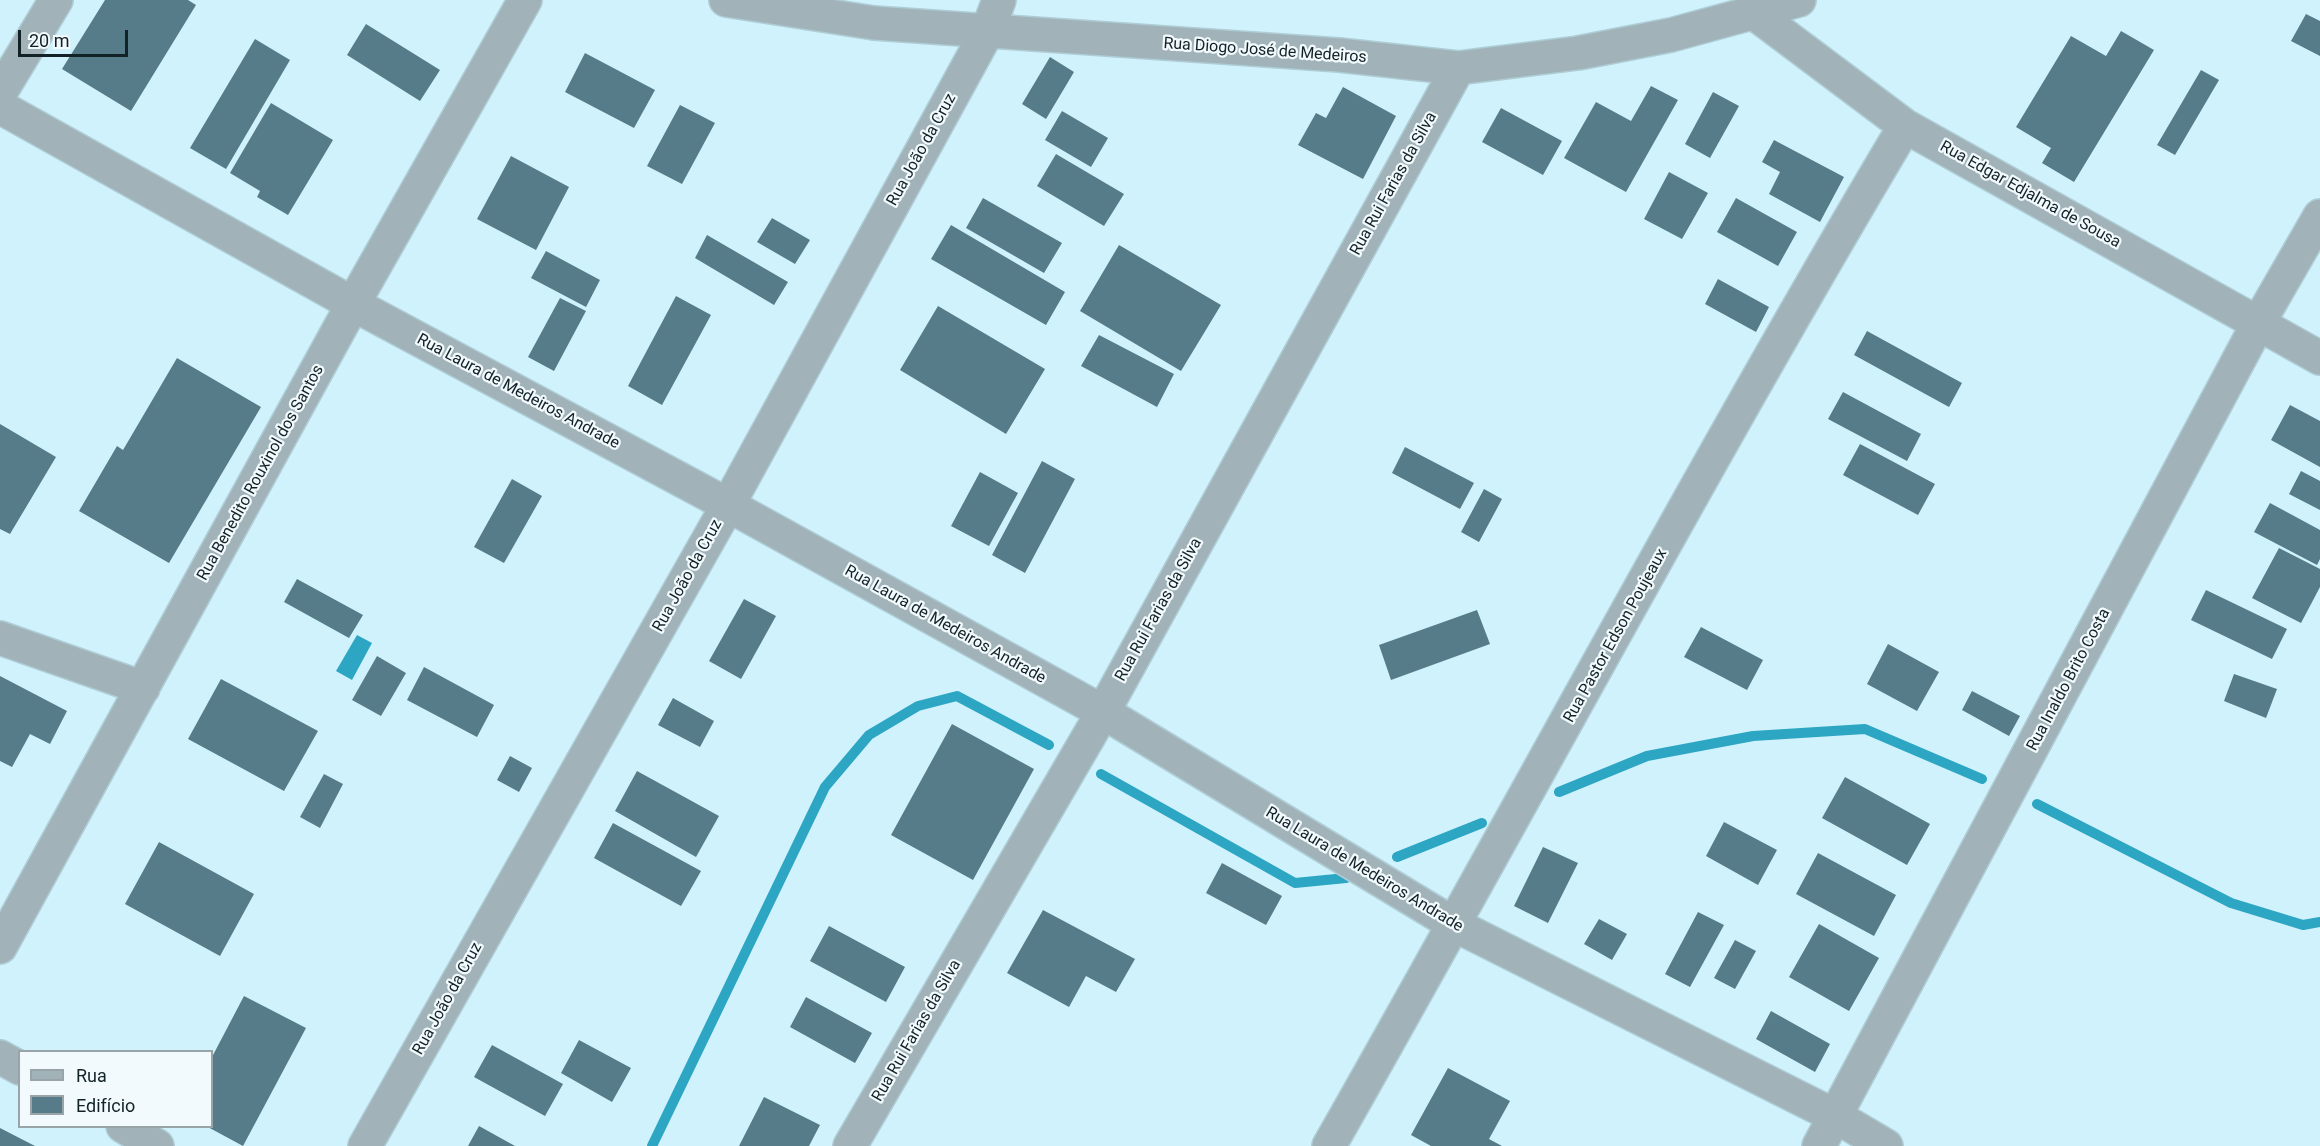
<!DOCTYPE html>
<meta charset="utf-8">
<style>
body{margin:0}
#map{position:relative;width:2320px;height:1146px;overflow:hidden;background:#d0f2fc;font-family:Roboto,sans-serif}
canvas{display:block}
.legend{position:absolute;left:18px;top:1050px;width:195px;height:78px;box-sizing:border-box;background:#f2fafd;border:2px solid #98a4a7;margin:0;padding:8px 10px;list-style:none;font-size:18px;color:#122227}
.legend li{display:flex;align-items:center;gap:12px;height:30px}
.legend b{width:30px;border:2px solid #98a4a7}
.scale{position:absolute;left:18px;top:30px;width:110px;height:27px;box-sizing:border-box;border:3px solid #122227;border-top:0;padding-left:8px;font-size:18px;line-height:21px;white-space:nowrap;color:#122227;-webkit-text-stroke:4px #f2fafd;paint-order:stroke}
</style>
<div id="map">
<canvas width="2320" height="1146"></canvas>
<ul class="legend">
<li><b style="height:8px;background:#a1b3b8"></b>Rua</li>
<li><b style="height:16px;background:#557c88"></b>Edifício</li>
</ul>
<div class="scale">20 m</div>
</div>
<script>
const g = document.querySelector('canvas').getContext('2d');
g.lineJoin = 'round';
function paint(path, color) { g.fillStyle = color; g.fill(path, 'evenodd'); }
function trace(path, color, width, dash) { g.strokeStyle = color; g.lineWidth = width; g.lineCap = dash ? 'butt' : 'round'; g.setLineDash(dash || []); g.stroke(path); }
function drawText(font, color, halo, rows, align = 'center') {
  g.font = font + ' Roboto,sans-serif'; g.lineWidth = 4.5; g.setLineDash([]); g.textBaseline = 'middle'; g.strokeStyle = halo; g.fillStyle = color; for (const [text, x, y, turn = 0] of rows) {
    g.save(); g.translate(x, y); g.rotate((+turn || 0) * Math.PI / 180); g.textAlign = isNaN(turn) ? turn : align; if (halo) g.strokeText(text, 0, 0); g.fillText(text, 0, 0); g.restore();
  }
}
paint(new Path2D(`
 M357 635 372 643 352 680 336 671Z`), '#2da6c3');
trace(new Path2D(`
 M1101 774 1295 883 1346 878
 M1559 792 1647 756 1753 736 1865 729 1982 779
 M2037 804 2231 903 2303 925 2320 922
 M1397 857 1482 823
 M652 1146 825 787 869 735 918 706 957 696 1049 745`), '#2da6c3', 10);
paint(new Path2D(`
 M105 0H188L196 5 131 111 62 69Z
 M2306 14 2320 21V56L2291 41Z
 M366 24 440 70 420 101 347 55Z
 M2121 31 2154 50 2074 182 2042 163 2051 148 2016 127 2071 36 2106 56Z
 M255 39 290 60 226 169 190 148Z
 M585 53 655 90 634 128 565 92Z
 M1050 57 1074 72 1046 119 1022 104Z
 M2201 70 2219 80 2175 155 2157 145Z
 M1651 86 1678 100 1626 192 1564 158 1596 102 1631 121Z
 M1343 87 1396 116 1363 179 1298 145 1316 113 1326 118Z
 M1713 92 1739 106 1710 158 1685 144Z
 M271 103 333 140 288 215 257 197 260 191 230 173Z
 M680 105 715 123 682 184 647 166Z
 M1501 108 1562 141 1543 175 1482 142Z
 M1062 111 1108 138 1091 167 1045 140Z
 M1774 140 1844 177 1820 222 1769 194 1780 172 1762 162Z
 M1056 154 1124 194 1104 226 1037 186Z
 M511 156 569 187 536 250 477 219Z
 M1669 172 1708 193 1682 239 1644 219Z
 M983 198 1062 243 1044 273 966 228Z
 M1736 198 1797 232 1778 266 1717 232Z
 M772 218 810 240 795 264 757 242Z
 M951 225 1065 292 1046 325 931 259Z
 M707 235 788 282 774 305 695 258Z
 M1119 245 1221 305 1181 371 1080 311Z
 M546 251 600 280 586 307 531 278Z
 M1718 279 1769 307 1756 332 1705 304Z
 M676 296 711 315 662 405 628 386Z
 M560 298 586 311 554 371 528 357Z
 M938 306 1045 369 1006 434 900 370Z
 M1867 331 1962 383 1949 407 1854 355Z
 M1099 335 1174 374 1157 407 1081 366Z
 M177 358 261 407 169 563 79 511 117 446 123 450Z
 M1843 392 1921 434 1907 461 1828 419Z
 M2290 405 2320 421V467L2271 440Z
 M0 424 56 457 10 534 0 529Z
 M1860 444 1935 484 1918 515 1843 475Z
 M1405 447 1474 483 1460 509 1392 473Z
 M1042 461 1075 479 1025 573 992 555Z
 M2301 471 2320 481V510L2289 494Z
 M980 472 1018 493 989 546 951 526Z
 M512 479 542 496 504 563 474 547Z
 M1484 489 1502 499 1479 542 1461 532Z
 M2270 503 2320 530V559L2317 565 2254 532Z
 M2279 548 2320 569V587L2301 623 2252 598Z
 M297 579 363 615 349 638 284 602Z
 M2206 590 2287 629 2272 659 2191 620Z
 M744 599 776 616 741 679 709 661Z
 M1477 610 1490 644 1391 680 1379 645Z
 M1701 627 1763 660 1747 690 1684 657Z
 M1888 644 1939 672 1917 711 1867 684Z
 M377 656 406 673 381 716 352 700Z
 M424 667 494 705 477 737 407 700Z
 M2234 674 2277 689 2266 718 2224 701Z
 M0 676 67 711 50 744 30 734 12 767 0 761Z
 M221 679 318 731 284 791 188 739Z
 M1972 691 2020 716 2009 736 1962 710Z
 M673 698 714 721 700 747 658 725Z
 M952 724 1034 769 973 880 891 835Z
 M510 756 532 768 519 792 497 780Z
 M637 771 719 816 696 857 615 811Z
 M324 774 343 784 320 828 300 817Z
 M1845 777 1930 824 1907 865 1822 818Z
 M1724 822 1777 850 1758 885 1706 856Z
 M613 823 701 871 681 906 594 858Z
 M159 842 254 894 220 956 125 904Z
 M1543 847 1578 863 1548 923 1514 906Z
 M1818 853 1896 895 1874 936 1796 894Z
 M1222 863 1282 896 1266 925 1206 893Z
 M1043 910 1135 959 1116 992 1086 976 1069 1007 1007 973Z
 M1698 912 1724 925 1690 987 1665 974Z
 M1599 919 1627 934 1612 960 1584 944Z
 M1819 924 1879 958 1849 1011 1789 977Z
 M829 926 905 967 886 1002 810 961Z
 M1735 940 1756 951 1735 989 1714 978Z
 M244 996 306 1028 243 1146 206 1126H212V1057Z
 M806 997 872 1033 855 1063 790 1027Z
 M1771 1011 1830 1044 1815 1072 1756 1039Z
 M579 1040 631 1068 612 1102 561 1073Z
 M492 1045 563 1084 545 1116 474 1077Z
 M1448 1068 1510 1101 1489 1139 1502 1146H1431L1411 1135Z
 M764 1097 820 1125 809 1146H739Z
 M479 1126 515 1146H468Z
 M0 1128 35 1146H0Z`), '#557c88');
const street = new Path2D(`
 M726 0 874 23 1339 55 1458 68 1578 53 1671 35 1799 0
 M1753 12 1905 126 2320 358
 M0 93 56 0
 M0 107 353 304 728 505 1103 712 1455 925 1837 1117 1886 1146
 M0 638 143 688
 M0 947 353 304 525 0
 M0 1057 20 1068
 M123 1126 157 1146
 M365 1146 728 505 988 30 999 0
 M850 1146 1103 712 1458 68
 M1329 1146C1522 807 1705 461 1905 126
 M1819 1146 2259 322 2320 216`);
trace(street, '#aecdd6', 36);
trace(street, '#a1b3b8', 33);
drawText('16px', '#122227', '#f2fafd', [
 ["Rua Diogo José de Medeiros",1265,51,4],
 ["Rua João da Cruz",922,150,-61],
 ["Rua Rui Farias da Silva",1394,184,-61],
 ["Rua Edgar Edjalma de Sousa",2030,195,29],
 ["Rua Laura de Medeiros Andrade",518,392,28],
 ["Rua Benedito Rouxinol dos Santos",261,473,-61],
 ["Rua João da Cruz",688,576,-61],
 ["Rua Rui Farias da Silva",1159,610,-61],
 ["Rua Laura de Medeiros Andrade",945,625,29],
 ["Rua Pastor Edson Poujeaux",1616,636,-61],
 ["Rua Inaldo Brito Costa",2069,680,-62],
 ["Rua Laura de Medeiros Andrade",1364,870,31],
 ["Rua João da Cruz",448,999,-61],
 ["Rua Rui Farias da Silva",917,1031,-60]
]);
</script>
